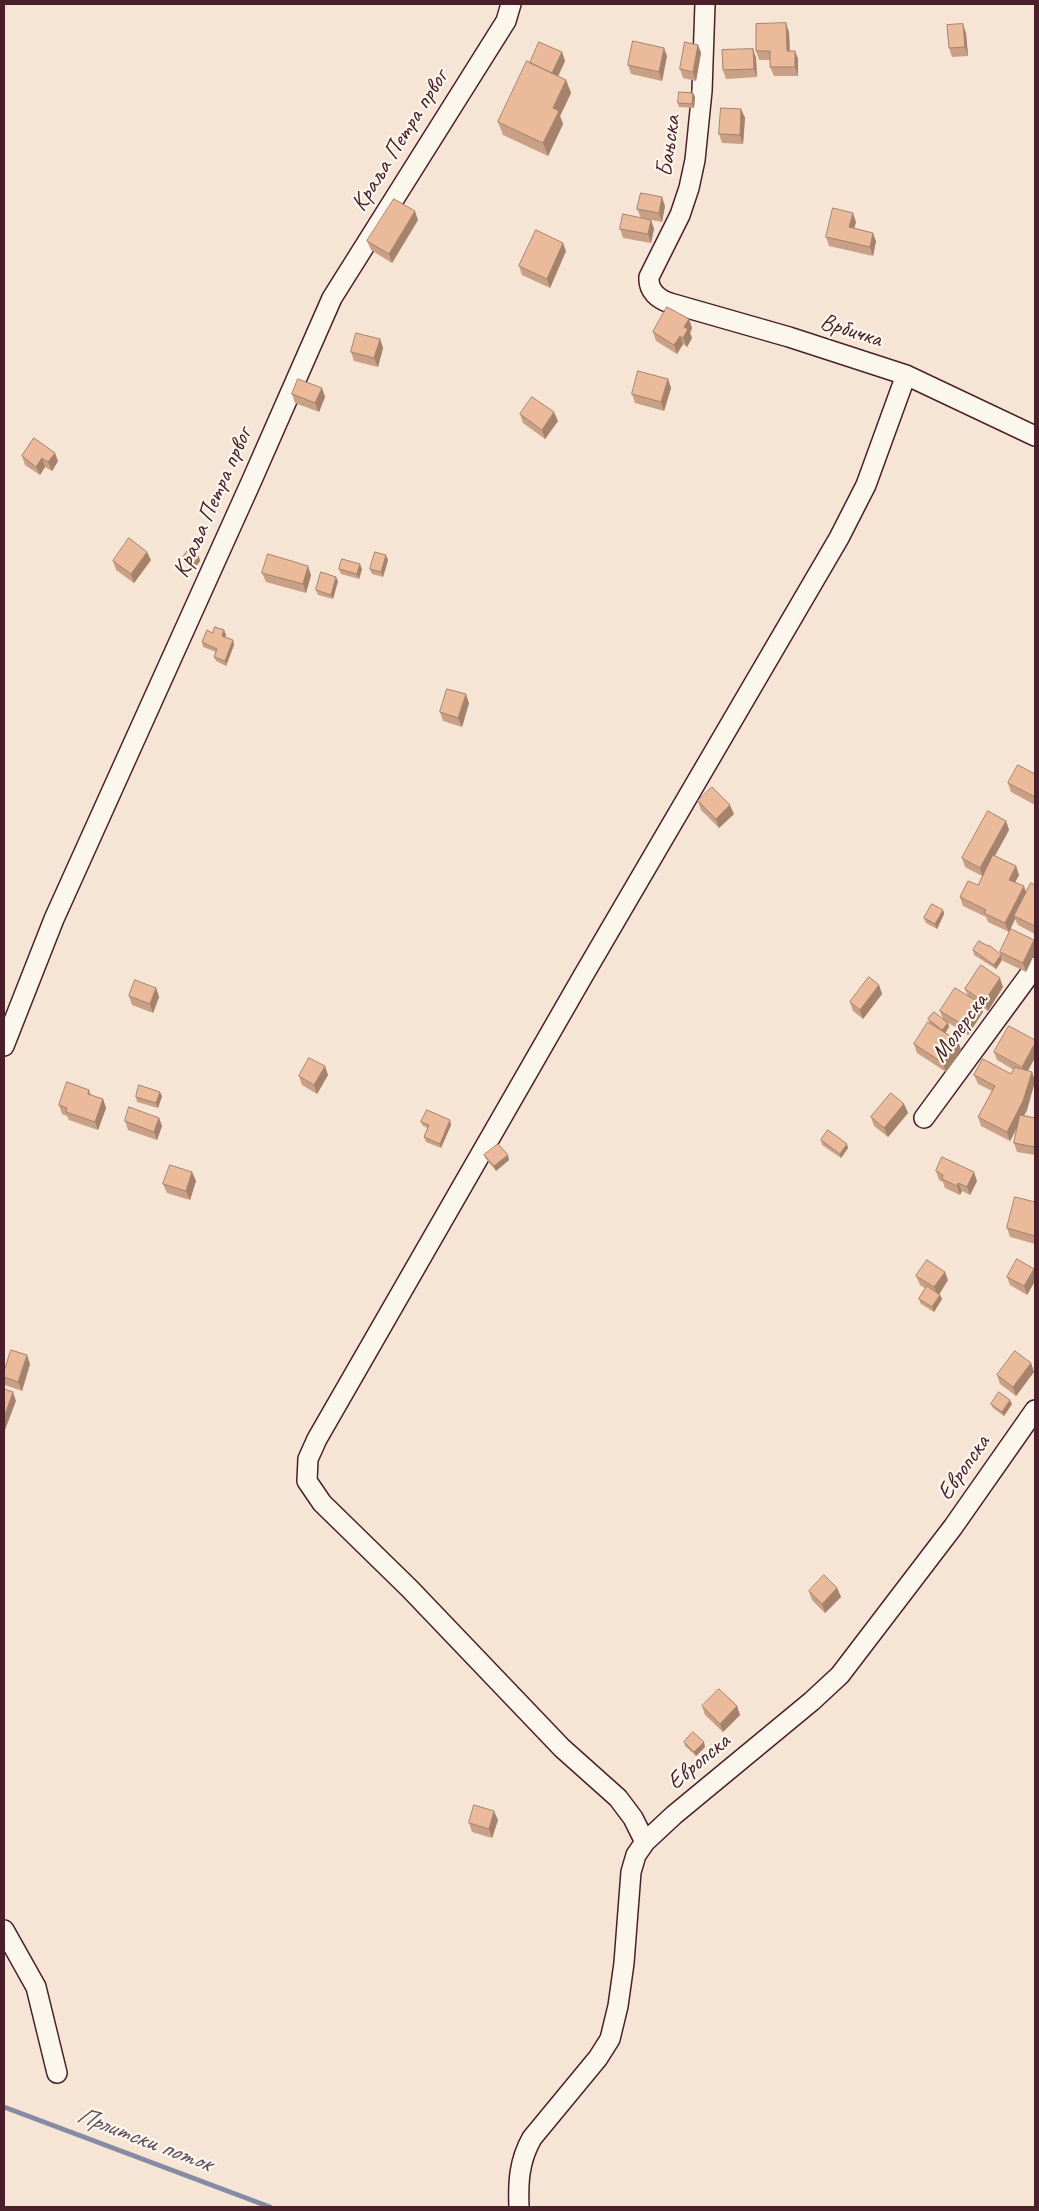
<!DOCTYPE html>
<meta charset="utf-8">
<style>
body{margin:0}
#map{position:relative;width:1039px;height:2211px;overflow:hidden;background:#f6e5d4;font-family:Caveat,sans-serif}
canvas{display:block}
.frame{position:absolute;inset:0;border:5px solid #4a1f2b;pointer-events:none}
</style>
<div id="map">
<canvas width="1039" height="2211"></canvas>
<div class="frame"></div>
</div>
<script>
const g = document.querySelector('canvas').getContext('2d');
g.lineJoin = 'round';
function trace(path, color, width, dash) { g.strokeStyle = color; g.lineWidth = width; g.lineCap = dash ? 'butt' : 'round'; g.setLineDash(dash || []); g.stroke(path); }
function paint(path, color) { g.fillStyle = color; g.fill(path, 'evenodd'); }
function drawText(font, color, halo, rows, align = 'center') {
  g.font = font + ' Caveat,sans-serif'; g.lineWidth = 4.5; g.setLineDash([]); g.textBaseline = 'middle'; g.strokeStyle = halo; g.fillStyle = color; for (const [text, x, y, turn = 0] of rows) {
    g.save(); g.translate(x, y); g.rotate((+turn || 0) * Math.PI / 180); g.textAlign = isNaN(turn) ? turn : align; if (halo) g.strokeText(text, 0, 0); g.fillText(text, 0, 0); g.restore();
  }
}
trace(new Path2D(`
 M4 2107 270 2207`), '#858ba5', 5);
const minor = new Path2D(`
 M705 4 702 91 695 160 689 188 680 215 649 277C648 291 658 299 670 303L789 337 906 375 1035 436
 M4 1046 54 919 252 480 332 298 506 21 511 4
 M924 1118 1035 967
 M645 1842 633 1818 618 1798 562 1748 410 1589 322 1503 307 1481 308 1459 317 1439 583 976 839 538 866 485 906 375
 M4 1930 36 1987 57 2073
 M519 2207C518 2182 519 2161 532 2138L598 2058 610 2039 618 2006 624 1963 631 1872 636 1855 645 1842 674 1815 812 1701 840 1675 953 1527 1035 1410`);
trace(minor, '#4a1f2b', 22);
trace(minor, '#fbf7ec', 19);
paint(new Path2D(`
 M789 32 790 51H795L798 59V76H774L770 67V60H759L756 51Z
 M966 33 968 56 952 57 949 48Z
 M698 45 701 53 696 81 683 78 680 69Z
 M753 49 756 58 757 77 726 79 723 70Z
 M562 52 565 61 558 76 566 80 571 93 560 116 563 124 548 156 503 135 498 122 530 63Z
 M667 56 662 81 631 74 628 65Z
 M693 93 695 97 694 108 679 107 678 103Z
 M741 109 745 118 743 144 722 143 719 134Z
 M665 206 662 222 641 218 637 209Z
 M418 220 392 263 371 250 367 241Z
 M651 220 654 229 651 243 623 238 620 229Z
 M856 222 854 228 876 241 873 256 829 246 826 237Z
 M566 251 550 288 522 275 519 266Z
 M689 319 692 328 690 333 692 338 687 347 683 344 677 354 656 341 653 332Z
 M380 339 383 348 378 367 354 361 351 352Z
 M668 379 671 388 664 411 635 403 632 394Z
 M322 388 325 397 319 412 295 403 292 394Z
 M520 414 558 421 545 439 523 423Z
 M34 438 58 461 52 471 45 467 40 475 25 465 22 456Z
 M183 557H199L200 561 194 569 184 562Z
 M151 560 134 583 116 570 113 561Z
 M388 560 383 577 372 574 370 569Z
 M339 569H362L359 579 341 574Z
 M262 573 311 575 306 593 266 582Z
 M338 581 333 599 318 595 316 590Z
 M224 630 226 635 225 637 233 640 234 645 226 666 216 661 214 657 216 652 203 647 202 642 212 633Z
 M469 703 462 727 443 721 440 712Z
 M1035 774V805L1011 792 1008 783Z
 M698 801 734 814 719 828 701 810Z
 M1006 821 1009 830 995 856 1016 866 1019 875 1015 882 1026 893 1035 885V934L1018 925 1015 919 1009 932 988 922 986 917 963 906 960 897 978 885 982 876 965 867 962 858Z
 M943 910 944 914 937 929 926 923 924 918Z
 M1034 940 1035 943V953L1026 972 1003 961 1000 952Z
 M973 950 1001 955 1002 960 996 969 974 955Z
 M879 985 882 994 863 1019 853 1011 850 1002Z
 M1003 987 988 1011 981 1006 983 1012 968 1035 947 1022 949 1027 945 1033 958 1041 961 1050 946 1072 917 1053 914 1044 930 1023 928 1019H943L940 1011 968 996 965 989Z
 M156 988 159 997 153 1013 132 1005 129 996Z
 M994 1052 1028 1071 1032 1072 1035 1081 1027 1110 1024 1115 1035 1118V1155L1017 1152 1014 1143 1017 1127 1010 1141 981 1126 978 1117 992 1091 978 1084 974 1075 1011 1074 1014 1070 997 1060Z
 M328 1075 317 1094 302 1085 299 1076Z
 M89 1090 91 1095 103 1099 106 1108 98 1130 69 1120 67 1116 62 1114 59 1105Z
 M162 1096 158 1108 137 1102 136 1097Z
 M904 1104 908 1113 888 1137 874 1126 871 1117Z
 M159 1118 162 1126 157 1140 128 1130 125 1121Z
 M421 1122 451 1125 441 1148 426 1142 424 1137 428 1128 423 1126Z
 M821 1140 848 1148 841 1158 822 1145Z
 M484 1155 509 1160 496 1171 486 1159Z
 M936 1171 977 1181 970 1195 962 1191 960 1195 945 1188 943 1182 939 1180Z
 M192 1172 196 1181 190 1200 167 1193 163 1184Z
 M1035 1202V1244L1010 1237 1007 1228Z
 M1034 1269 1035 1273V1281L1027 1295 1010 1285 1007 1277Z
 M916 1276 948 1280 939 1294 940 1295 942 1299 934 1312 921 1304 919 1299 926 1289 920 1285Z
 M1031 1363 1034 1372 1016 1396 1000 1384 997 1375Z
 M30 1364 22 1391 5 1385 4 1381V1377Z
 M991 1404H1012L1004 1416 993 1408Z
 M837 1588 841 1597 825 1613 812 1600 809 1591Z
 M702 1706H737L740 1715 723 1732 705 1715Z
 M684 1742 705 1747 696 1756 685 1746Z
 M498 1820 492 1838 472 1832 469 1823Z`), '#c9a085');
paint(new Path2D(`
 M786 23 789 32 790 60 787 51Z
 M963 24 966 33 968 56 965 47Z
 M698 45 701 53 696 81 693 72Z
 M664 48 667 56 662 81 659 72Z
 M753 49 756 58 757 77 754 69Z
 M795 51 798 59V76L795 67Z
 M562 52 565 61 554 85 551 76Z
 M566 80 571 93 560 116 563 124 548 156 543 143 553 108Z
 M693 93 695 97 694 108 692 104Z
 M741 109 745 118 743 144 740 135Z
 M662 197 665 206 662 222 659 213Z
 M415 211 418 220 392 263 389 254Z
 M853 213 856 222 852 236 849 227Z
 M651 220 654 229 651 243 648 234Z
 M873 233 876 241 873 256 870 247Z
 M563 243 566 251 550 288 547 279Z
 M689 319 692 328 690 333 692 338 687 347 683 338 684 327Z
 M680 336 683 344 677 354 674 345Z
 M380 339 383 348 378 367 374 358Z
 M668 379 671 388 664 411 661 402Z
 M322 388 325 397 319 412 315 403Z
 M554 412 558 421 545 439 542 430Z
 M55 453 58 461 52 471 48 462Z
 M42 458 45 467 40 475 36 467Z
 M147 552 151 560 134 583 131 574Z
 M386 555 388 560 383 577 381 572Z
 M199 557 200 561 194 569 192 565Z
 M360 564 362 569 359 579 357 574Z
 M308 566 311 575 306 593 303 584Z
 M336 577 338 581 333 599 331 595Z
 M224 630 226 635 224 641 222 636Z
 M233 640 234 645 226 666 225 661Z
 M466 694 469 703 462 727 458 718Z
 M730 805 734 814 719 828 716 819Z
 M1006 821 1009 830 983 877 980 868Z
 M1016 866 1019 875 1012 888 1009 880Z
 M1024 886 1027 895 1014 916 1015 919 1009 932 1005 923Z
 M943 910 944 914 937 929 935 924Z
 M1034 940 1035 943V953L1026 972 1023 963Z
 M1001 955 1002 960 996 969 994 965Z
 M1000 978 1003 987 988 1011 984 1002Z
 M879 985 882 994 863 1019 860 1010Z
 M156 988 159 997 153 1013 150 1004Z
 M980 1003 983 1012 968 1035 965 1026Z
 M948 1023 949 1027 944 1035 942 1030Z
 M958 1041 961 1050 946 1072 943 1063Z
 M1035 1043V1058L1025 1076 1022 1067Z
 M325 1066 328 1075 317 1094 314 1085Z
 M1032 1072 1035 1081 1027 1110 1010 1141 1007 1132Z
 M160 1092 162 1096 158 1108 156 1103Z
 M103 1099 106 1108 98 1130 95 1122Z
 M904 1104 908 1113 888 1137 884 1128Z
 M159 1118 162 1126 157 1140 154 1132Z
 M450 1120 451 1125 441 1148 440 1144Z
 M847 1144 848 1148 841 1158 840 1154Z
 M508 1155 509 1160 496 1171 494 1166Z
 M192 1172 196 1181 190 1200 186 1191Z
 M974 1172 977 1181 970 1195 967 1187Z
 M958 1183 962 1191 960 1195 957 1186Z
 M1034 1269 1035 1273V1281L1027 1295 1024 1286Z
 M945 1272 948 1280 938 1296 934 1287Z
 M940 1295 942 1299 934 1312 932 1307Z
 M27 1355 30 1364 22 1391 18 1382Z
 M1031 1363 1034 1372 1016 1396 1013 1387Z
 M13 1392 16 1401 5 1430 4 1425V1417Z
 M1010 1400 1012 1404 1004 1416 1002 1412Z
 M837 1588 841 1597 825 1613 822 1604Z
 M737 1706 740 1715 723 1732 720 1724Z
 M704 1742 705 1747 696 1756 694 1752Z
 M494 1811 498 1820 492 1838 489 1829Z`), '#a4826c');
const building = new Path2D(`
 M786 23 787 51H795V67H770V51H756V24Z
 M963 24 965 47 949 48 947 25Z
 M633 41 664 48 659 72 628 65Z
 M539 42 562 52 552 73 530 63Z
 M685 42 698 45 693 72 680 69Z
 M753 49 754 69 723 70 722 50Z
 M527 61 566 80 553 108 559 111 543 143 498 122Z
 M679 92 693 93 692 104 678 103Z
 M721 108 741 109 740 135 719 134Z
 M641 193 662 197 659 213 637 209Z
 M394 199 415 211 389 254 367 241Z
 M833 208 853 213 849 227 873 233 870 247 826 237Z
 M623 214 651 220 648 234 620 229Z
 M536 230 563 243 547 279 519 266Z
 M667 307 689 319 684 327 688 329 683 338 680 336 674 345 653 332Z
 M356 333 380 339 374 358 351 352Z
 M638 371 668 379 661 402 632 394Z
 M298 379 322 388 315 403 292 394Z
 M532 397 554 412 542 430 520 414Z
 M34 438 55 453 48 462 42 458 36 467 22 456Z
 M129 538 147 552 131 574 113 561Z
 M189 549 199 557 192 565 183 557Z
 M375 552 386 555 381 572 370 569Z
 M268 554 308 566 303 584 262 573Z
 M342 559 360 564 357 574 339 569Z
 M321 572 336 577 331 595 316 590Z
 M215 627 224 630 222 636 233 640 225 661 214 657 217 649 202 642 207 630 212 633Z
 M447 689 466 694 458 718 440 712Z
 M1018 765 1035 774V797L1008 783Z
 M712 787 730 805 716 819 698 801Z
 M988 811 1006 821 980 868 962 858Z
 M993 855 1016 866 1009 880 1024 886 1005 923 984 913 986 910 960 897 968 881 978 885Z
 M1031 883 1035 885V926L1014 916Z
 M932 904 943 910 935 924 924 918Z
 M1011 929 1034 940 1023 963 1000 952Z
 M979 941 988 946 989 945 1001 955 994 965 973 950Z
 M981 965 1000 978 984 1002 965 989Z
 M869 977 879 985 860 1010 850 1002Z
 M135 980 156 988 150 1004 129 996Z
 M955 988 980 1003 965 1026 940 1011Z
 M934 1012 948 1023 942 1030 928 1019Z
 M928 1022 958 1041 943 1063 914 1044Z
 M1009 1026 1035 1040V1043L1022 1067 994 1052Z
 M309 1058 325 1066 314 1085 299 1076Z
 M983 1059 1011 1074 1015 1067 1032 1072 1023 1101 1007 1132 978 1117 995 1086 974 1075Z
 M67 1082 89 1090 88 1094 103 1099 95 1122 66 1112 67 1108 59 1105Z
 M139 1085 160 1092 156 1103 136 1097Z
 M891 1093 904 1104 884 1128 871 1117Z
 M129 1107 159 1118 154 1132 125 1121Z
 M427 1110 450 1120 440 1144 424 1137 429 1125 421 1122Z
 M1020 1115 1035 1118V1147L1014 1143Z
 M828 1130 847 1144 840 1154 821 1140Z
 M498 1144 508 1155 494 1166 484 1155Z
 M942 1157 974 1172 967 1187 958 1183 957 1186 942 1179 943 1175 936 1171Z
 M170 1165 192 1172 186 1191 163 1184Z
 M1015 1197 1035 1202V1236L1007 1228Z
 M1017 1259 1034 1269 1024 1286 1007 1277Z
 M927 1260 945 1272 934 1287 916 1276Z
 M927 1286 940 1295 932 1307 919 1299Z
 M11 1350 27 1355 18 1382 4 1377V1372Z
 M1015 1351 1031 1363 1013 1387 997 1375Z
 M4 1389 13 1392 4 1417Z
 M999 1392 1010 1400 1002 1412 991 1404Z
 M824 1575 837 1588 822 1604 809 1591Z
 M719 1689 737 1706 720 1724 702 1706Z
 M693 1732 704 1742 694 1752 684 1742Z
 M474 1805 494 1811 489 1829 469 1823Z`);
paint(building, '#eaba9b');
trace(building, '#a4826c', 1);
drawText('24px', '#4a1f2b', '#fbf7ec', [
 ["Краља Петра првог",400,141,-58],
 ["Бањска",669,146,-82],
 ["Врбичка",851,331,18],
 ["Краља Петра првог",213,503,-66],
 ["Молерска",960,1028,-54],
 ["Европска",964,1468,-55],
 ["Европска",699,1762,-40]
]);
drawText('italic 25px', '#624c5e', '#fbf7ec', [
 ["Прлитски поток",144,2140,21]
]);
</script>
